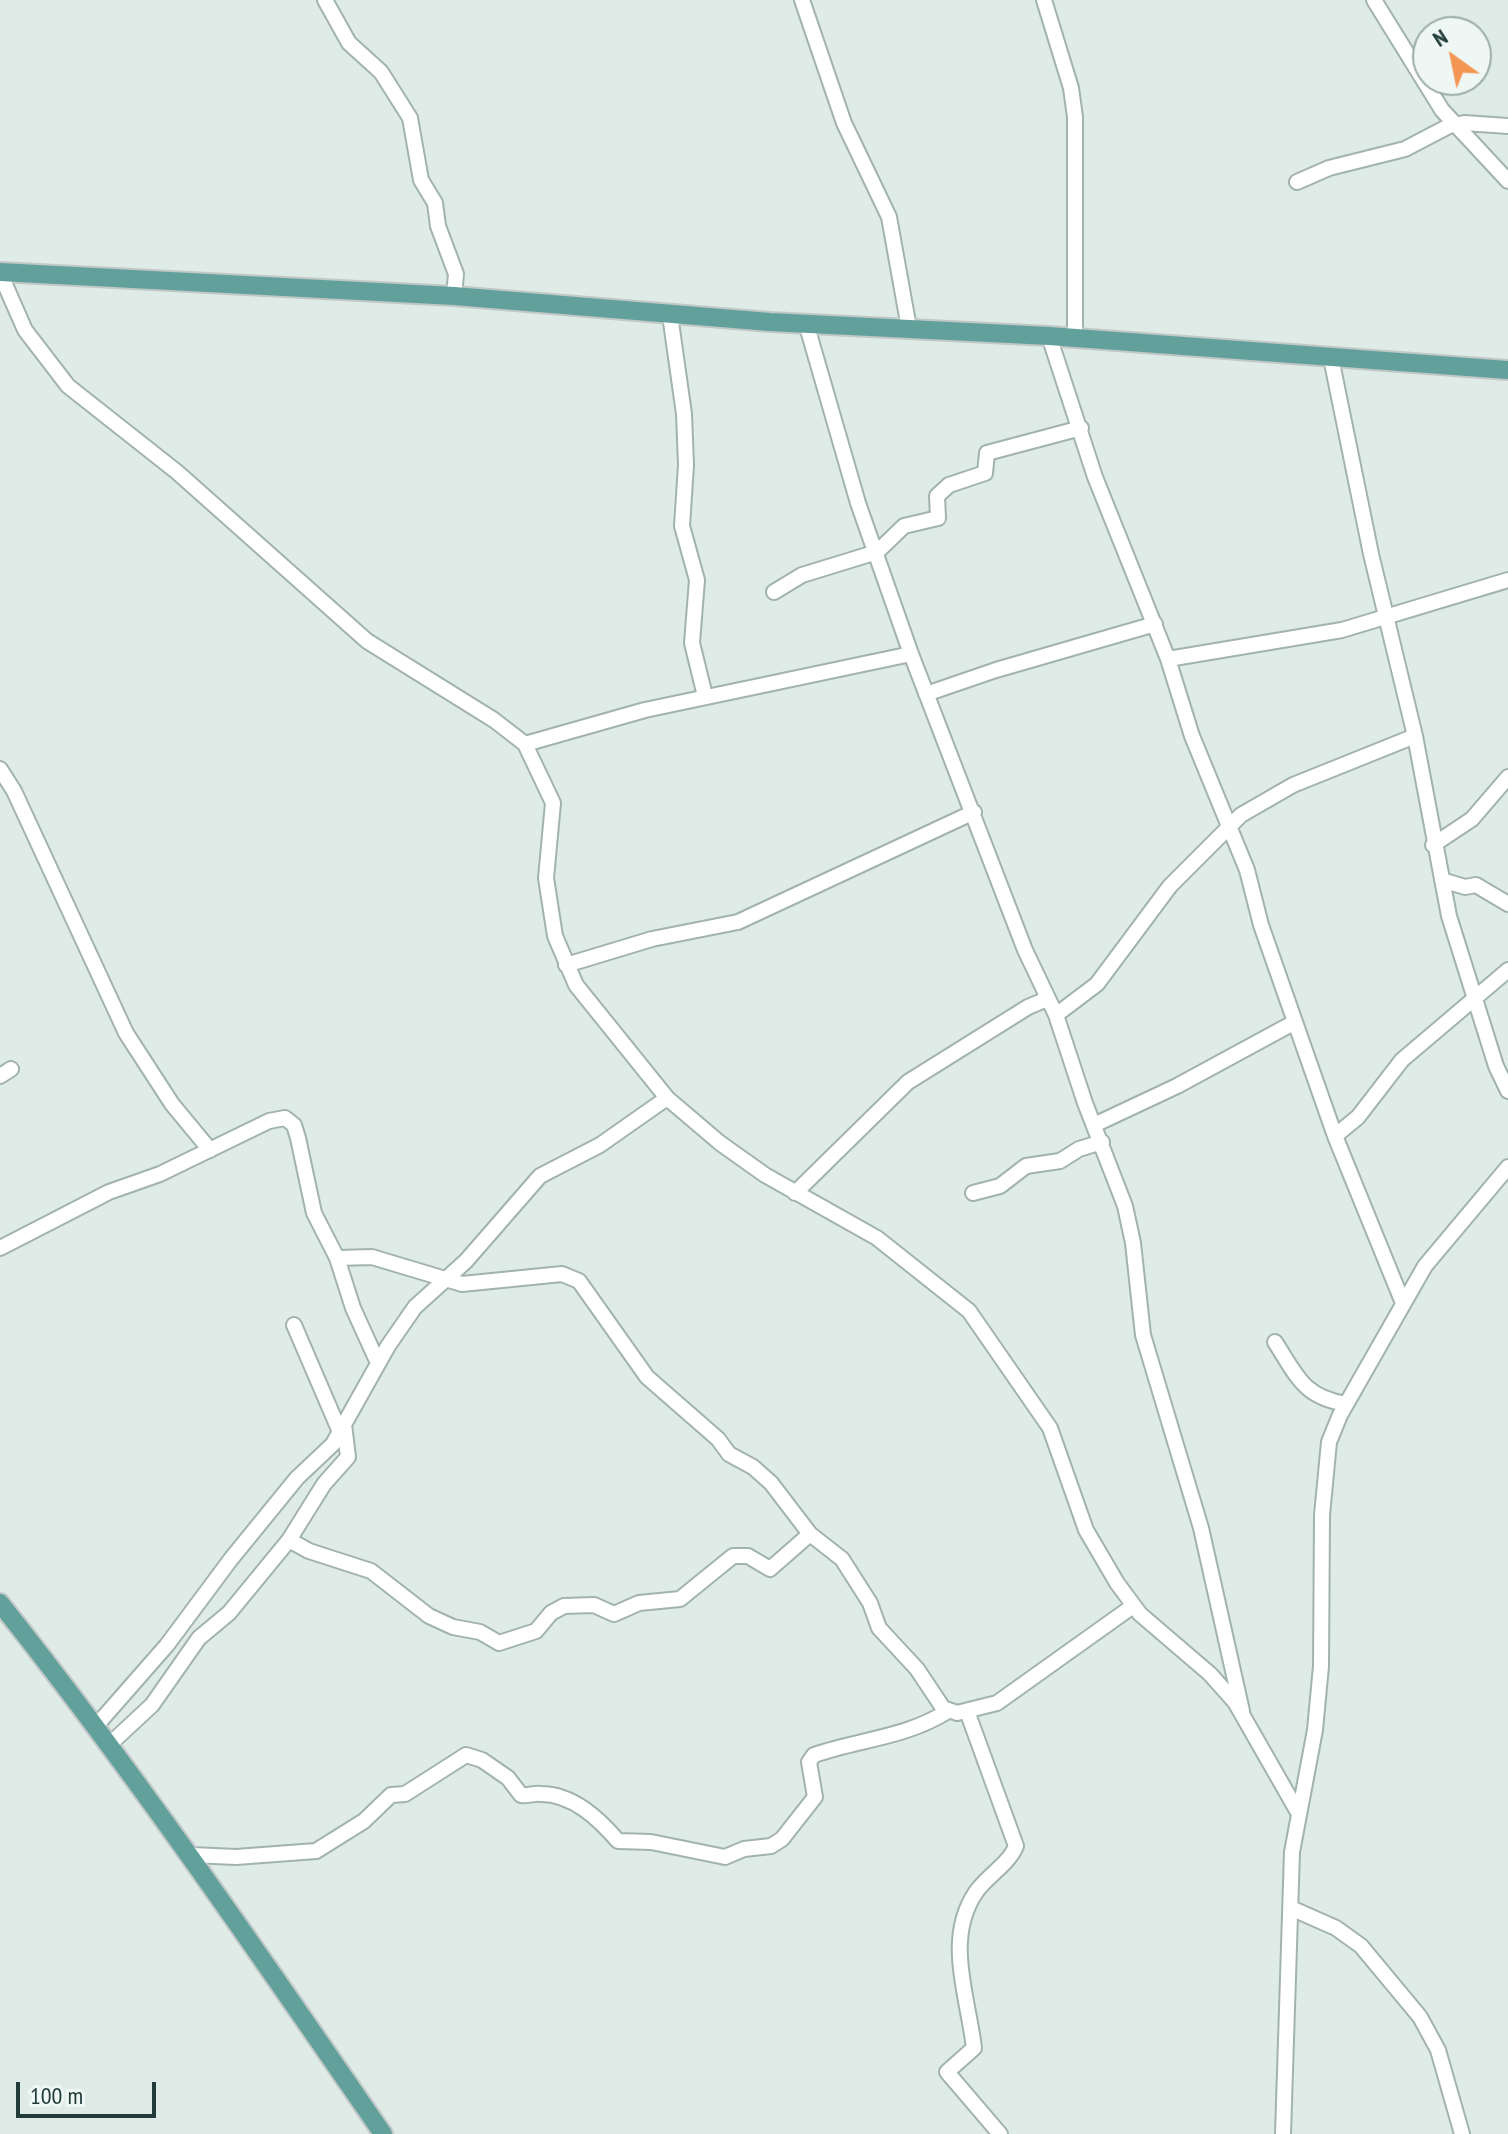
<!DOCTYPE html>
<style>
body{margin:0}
#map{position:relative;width:1508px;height:2134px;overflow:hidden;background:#dfebe7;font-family:"PT Sans Narrow",sans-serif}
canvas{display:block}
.north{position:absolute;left:1412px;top:16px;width:80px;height:80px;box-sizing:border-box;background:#eff7f5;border:2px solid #9caca9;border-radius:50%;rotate:327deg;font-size:22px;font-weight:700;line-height:32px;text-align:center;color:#203b38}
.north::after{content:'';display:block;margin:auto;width:28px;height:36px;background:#f49653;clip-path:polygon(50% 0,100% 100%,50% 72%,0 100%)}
.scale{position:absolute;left:16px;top:2082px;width:140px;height:36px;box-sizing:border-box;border:4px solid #203b38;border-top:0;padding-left:10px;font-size:24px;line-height:28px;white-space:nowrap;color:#203b38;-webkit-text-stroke:6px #eff7f5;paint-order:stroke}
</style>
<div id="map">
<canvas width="1508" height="2134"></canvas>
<div class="north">N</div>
<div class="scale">100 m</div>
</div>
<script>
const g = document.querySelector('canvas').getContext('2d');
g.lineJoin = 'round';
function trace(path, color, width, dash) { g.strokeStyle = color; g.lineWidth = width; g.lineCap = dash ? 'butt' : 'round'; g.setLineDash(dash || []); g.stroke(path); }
const minor = new Path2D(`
 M325 0 349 43 381 72 410 118 421 180 435 203 438 226 456 274 454 296
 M802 0 844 123 889 217 909 328
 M1044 0 1071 88 1075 117V339
 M1374 0 1442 110 1508 181
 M1297 182 1329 168 1405 149 1449 126 1464 123 1508 126
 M0 273 25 330 68 386 177 472 367 641 494 720 525 744 553 803 546 878 555 936 576 985 667 1098 720 1143 765 1175 877 1238 969 1311 1050 1428 1086 1530 1117 1583 1140 1614 1210 1674 1235 1702 1299 1814
 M670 315 684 414 686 465 682 526 697 580 692 643 705 696
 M806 323 858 503 911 654 1025 950 1056 1015 1085 1103 1125 1206 1133 1243 1143 1335 1201 1528 1242 1711
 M1049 336 1095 477 1168 659 1192 736 1247 870 1261 925 1335 1136 1403 1303
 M1331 358 1371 554 1415 736 1449 916 1496 1066 1508 1091
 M774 592 802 575 877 552 904 526 938 518 937 496 949 485 985 473 987 453 1081 428
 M1168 659 1342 630 1508 580
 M926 694 996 670 1155 624
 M525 744 645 710 911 654
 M0 769 14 791 126 1033 172 1104 210 1150
 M1433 845 1472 819 1508 777
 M1442 880 1465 887 1476 885 1508 904
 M566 965 652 939 738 922 974 812
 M1056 1015 1097 984 1170 886 1241 815 1293 785 1415 736
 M0 1076 11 1069
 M1094 1125 1177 1086 1295 1022
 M1335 1136 1358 1117 1402 1060 1508 970
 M795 1193 908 1082 1028 1007 1047 999
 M973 1193 1000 1186 1026 1166 1060 1161 1079 1149 1102 1142
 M0 1248 109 1192 160 1174 269 1121 285 1118 294 1125 298 1138 314 1213 337 1258 353 1308 378 1363
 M337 1258 372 1257 462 1284 562 1274 579 1281 647 1377 718 1439 729 1454 753 1467 771 1483 810 1534 842 1559 870 1603 879 1628 917 1669 943 1708 957 1713 997 1703 1133 1606
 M294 1325 340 1432
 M1275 1342C1297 1376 1303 1397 1346 1404
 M289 1540 309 1551 371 1571 429 1616 453 1627 480 1632 499 1643 536 1631 551 1613 564 1606 594 1605 614 1614 639 1603 680 1599 733 1556H748L770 1569 810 1534
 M967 1711 1016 1846C1009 1864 987 1876 976 1892 944 1939 968 1996 974 2048L947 2072 1000 2134
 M96 1726 167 1645 231 1559 297 1478 333 1444 388 1346 415 1307 466 1261 540 1176 600 1145 667 1098
 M109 1745 152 1705 199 1638 229 1613 289 1540 324 1484 348 1457 344 1424
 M192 1855 236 1857 316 1851 364 1821 391 1795 405 1794 466 1755 482 1760 508 1778 521 1795C529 1796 534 1793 541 1794 573 1794 599 1819 618 1841L651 1842 725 1857 744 1849 771 1846 782 1839 815 1797 809 1762 814 1755C860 1739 905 1738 948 1711
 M1293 1909 1336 1928 1361 1946 1420 2017 1438 2050 1462 2134
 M1283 2134 1292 1852 1315 1730 1321 1666 1322 1515 1329 1442 1340 1415 1425 1266 1508 1167`);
const major = new Path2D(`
 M0 272 454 296 770 322 1049 336 1508 370
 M0 1603C136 1774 259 1954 383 2134`);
trace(minor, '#a2b3af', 18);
trace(major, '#c1c8c7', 22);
trace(minor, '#fff', 14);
trace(major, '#62a19b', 18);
</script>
